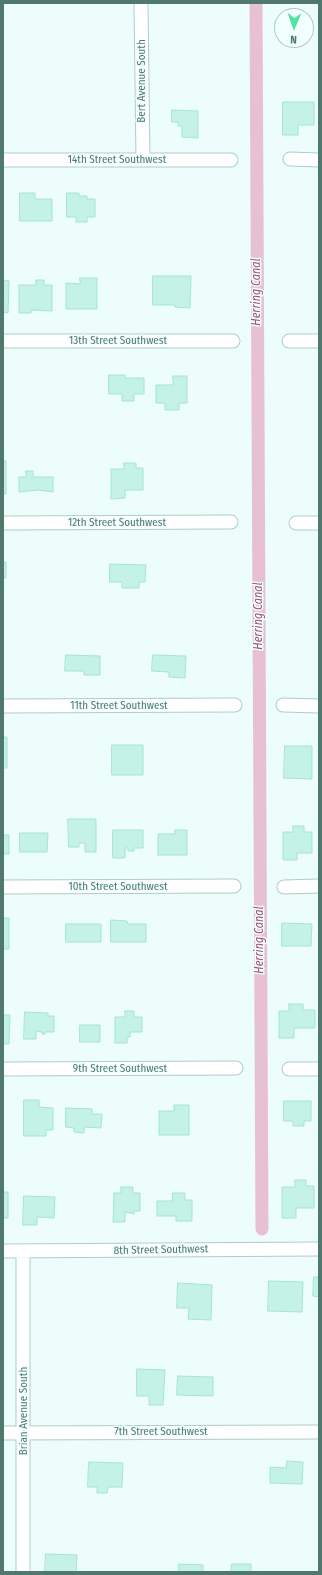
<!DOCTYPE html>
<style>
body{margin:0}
#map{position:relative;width:322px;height:1575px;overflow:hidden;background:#ecfdfc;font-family:"Fira Sans Condensed",sans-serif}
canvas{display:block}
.frame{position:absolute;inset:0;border:4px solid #4e796c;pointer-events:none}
.north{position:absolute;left:274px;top:8px;width:40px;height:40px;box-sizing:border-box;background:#f3fffe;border:1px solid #b1c9c4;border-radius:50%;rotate:182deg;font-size:11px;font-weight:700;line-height:16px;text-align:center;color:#4e796c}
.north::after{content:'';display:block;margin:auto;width:14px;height:18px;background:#55e3a5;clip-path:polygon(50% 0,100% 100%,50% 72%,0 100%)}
</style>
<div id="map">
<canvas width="322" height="1575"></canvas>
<div class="frame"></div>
<div class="north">N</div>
</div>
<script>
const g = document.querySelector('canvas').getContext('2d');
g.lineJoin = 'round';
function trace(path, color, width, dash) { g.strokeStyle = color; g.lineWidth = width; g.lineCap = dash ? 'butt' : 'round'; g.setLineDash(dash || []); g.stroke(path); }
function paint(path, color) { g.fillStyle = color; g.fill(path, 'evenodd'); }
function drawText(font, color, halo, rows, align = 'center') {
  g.font = font + ' "Fira Sans Condensed",sans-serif'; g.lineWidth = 3; g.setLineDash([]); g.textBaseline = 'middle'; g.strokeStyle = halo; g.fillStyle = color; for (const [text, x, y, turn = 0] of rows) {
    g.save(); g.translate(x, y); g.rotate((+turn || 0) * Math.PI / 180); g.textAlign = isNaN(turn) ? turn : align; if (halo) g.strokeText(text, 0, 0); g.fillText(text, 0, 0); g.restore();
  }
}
trace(new Path2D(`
 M256 3 262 1229`), '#e7c0d4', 13);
const building = new Path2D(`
 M283 102H314V125H298V135H283Z
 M172 110 198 111V138L182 137V126H178V122H172Z
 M20 193H35V199H52V221H20Z
 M67 193H79V196H87V199H95V217H87V222H76V217H67Z
 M153 276H191L190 308 175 307V305H153Z
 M80 278H97V309H66V283L80 284Z
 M3 280 9 281 8 313 3 312Z
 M36 280H44V285H52V311L31 310V313H19V285H36Z
 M109 375H125V378H144V394H134V401H122V394H109Z
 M173 376H187V403H179V410H165V403H156V385H173Z
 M3 461H6V494H3Z
 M124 463H136V468H143V490H125V498L111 499V469H124Z
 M26 471H33V477H53V492L38 490 19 492V477H26Z
 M3 562H6V578H3Z
 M110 564 146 565 145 582H139V588H122V582H110Z
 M66 655 100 656V675H84V671H65Z
 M153 655 186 656 185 678 169 677V672L152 671Z
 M3 737H7V768H3Z
 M112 745H143V775H112Z
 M285 746H312V779L284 778Z
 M68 819H96V852H85V843H79V847H69Z
 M293 826H304V832H312V853H297V860H283V832H293Z
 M113 830H143V848H134V851H128V848H125V858H113Z
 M175 830H187V855H158V834H175Z
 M20 833H48L47 852H20Z
 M3 835H9V854H3Z
 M3 918H9V949H3Z
 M111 920 127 921 128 924H146V942H111Z
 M282 923 312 924 311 946H282Z
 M66 924H101V942H66Z
 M289 1004H303V1010H315V1028H294V1038H279V1011H289Z
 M125 1011H134V1017H142V1032H130V1037H127V1043H115V1017H125Z
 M25 1012 48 1013V1016H54V1032H45V1034H42V1032L36 1031V1039H24Z
 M3 1015H10L9 1044H3Z
 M80 1025H100V1042H80Z
 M24 1100H39V1107L53 1108V1130H46V1136H24Z
 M284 1101H311V1121H304V1126H293V1121H284Z
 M174 1105H189V1135H159V1111H174Z
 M66 1108 92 1109V1114H102L101 1128 84 1127V1133L74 1132V1128L66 1127Z
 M295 1180H306V1186H314V1208H296V1218H282V1187H295Z
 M121 1187H133V1193H140V1211H134V1214L125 1212V1222H113L114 1193H121Z
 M3 1192H8V1218H3Z
 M173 1193H185V1200H192V1221H176V1216H157V1201H172Z
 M24 1196 55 1197 54 1218 37 1217V1225H23Z
 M314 1277H319V1297L313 1296Z
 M269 1281 303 1282 302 1312 268 1311Z
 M178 1283 212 1285 211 1320 188 1319 189 1308H177Z
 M137 1369 165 1370 163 1405H149V1396H137Z
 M178 1376 213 1377V1396L177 1395Z
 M287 1461 303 1462 302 1484 270 1483V1467L286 1468Z
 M89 1462 123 1463 122 1487H108L107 1493H97V1487H88Z
 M46 1554 77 1555 76 1572H45Z
 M179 1564 203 1565V1572H179Z
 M232 1564H251V1572H231Z`);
paint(building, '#c4f2e6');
trace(building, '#a5e4d3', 1);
const street = new Path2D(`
 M141 3 143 160
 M290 159 319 160
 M3 160H231
 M3 341H233
 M289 341H319
 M3 523 231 522
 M296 523H319
 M283 705 319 706
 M3 706 235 705
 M3 887 234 886
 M284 887 319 886
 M3 1069 236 1068
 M289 1069H319
 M3 1251 319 1249
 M23 1251V1572
 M3 1433 319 1432`);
trace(street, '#aecdc7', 15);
trace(street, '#fff', 13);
drawText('11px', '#4e796c', '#f3fffe', [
 ["Bert Avenue South",142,81,-90],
 ["14th Street Southwest",117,160],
 ["13th Street Southwest",118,341],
 ["12th Street Southwest",117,523],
 ["11th Street Southwest",119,706],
 ["10th Street Southwest",118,887],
 ["9th Street Southwest",120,1069],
 ["8th Street Southwest",161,1250,-1],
 ["Brian Avenue South",24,1411,-90],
 ["7th Street Southwest",161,1432]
]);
drawText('italic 12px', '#a15178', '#f3fffe', [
 ["Herring Canal",257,292,-90],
 ["Herring Canal",259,616,-90],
 ["Herring Canal",260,940,-90]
]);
</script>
